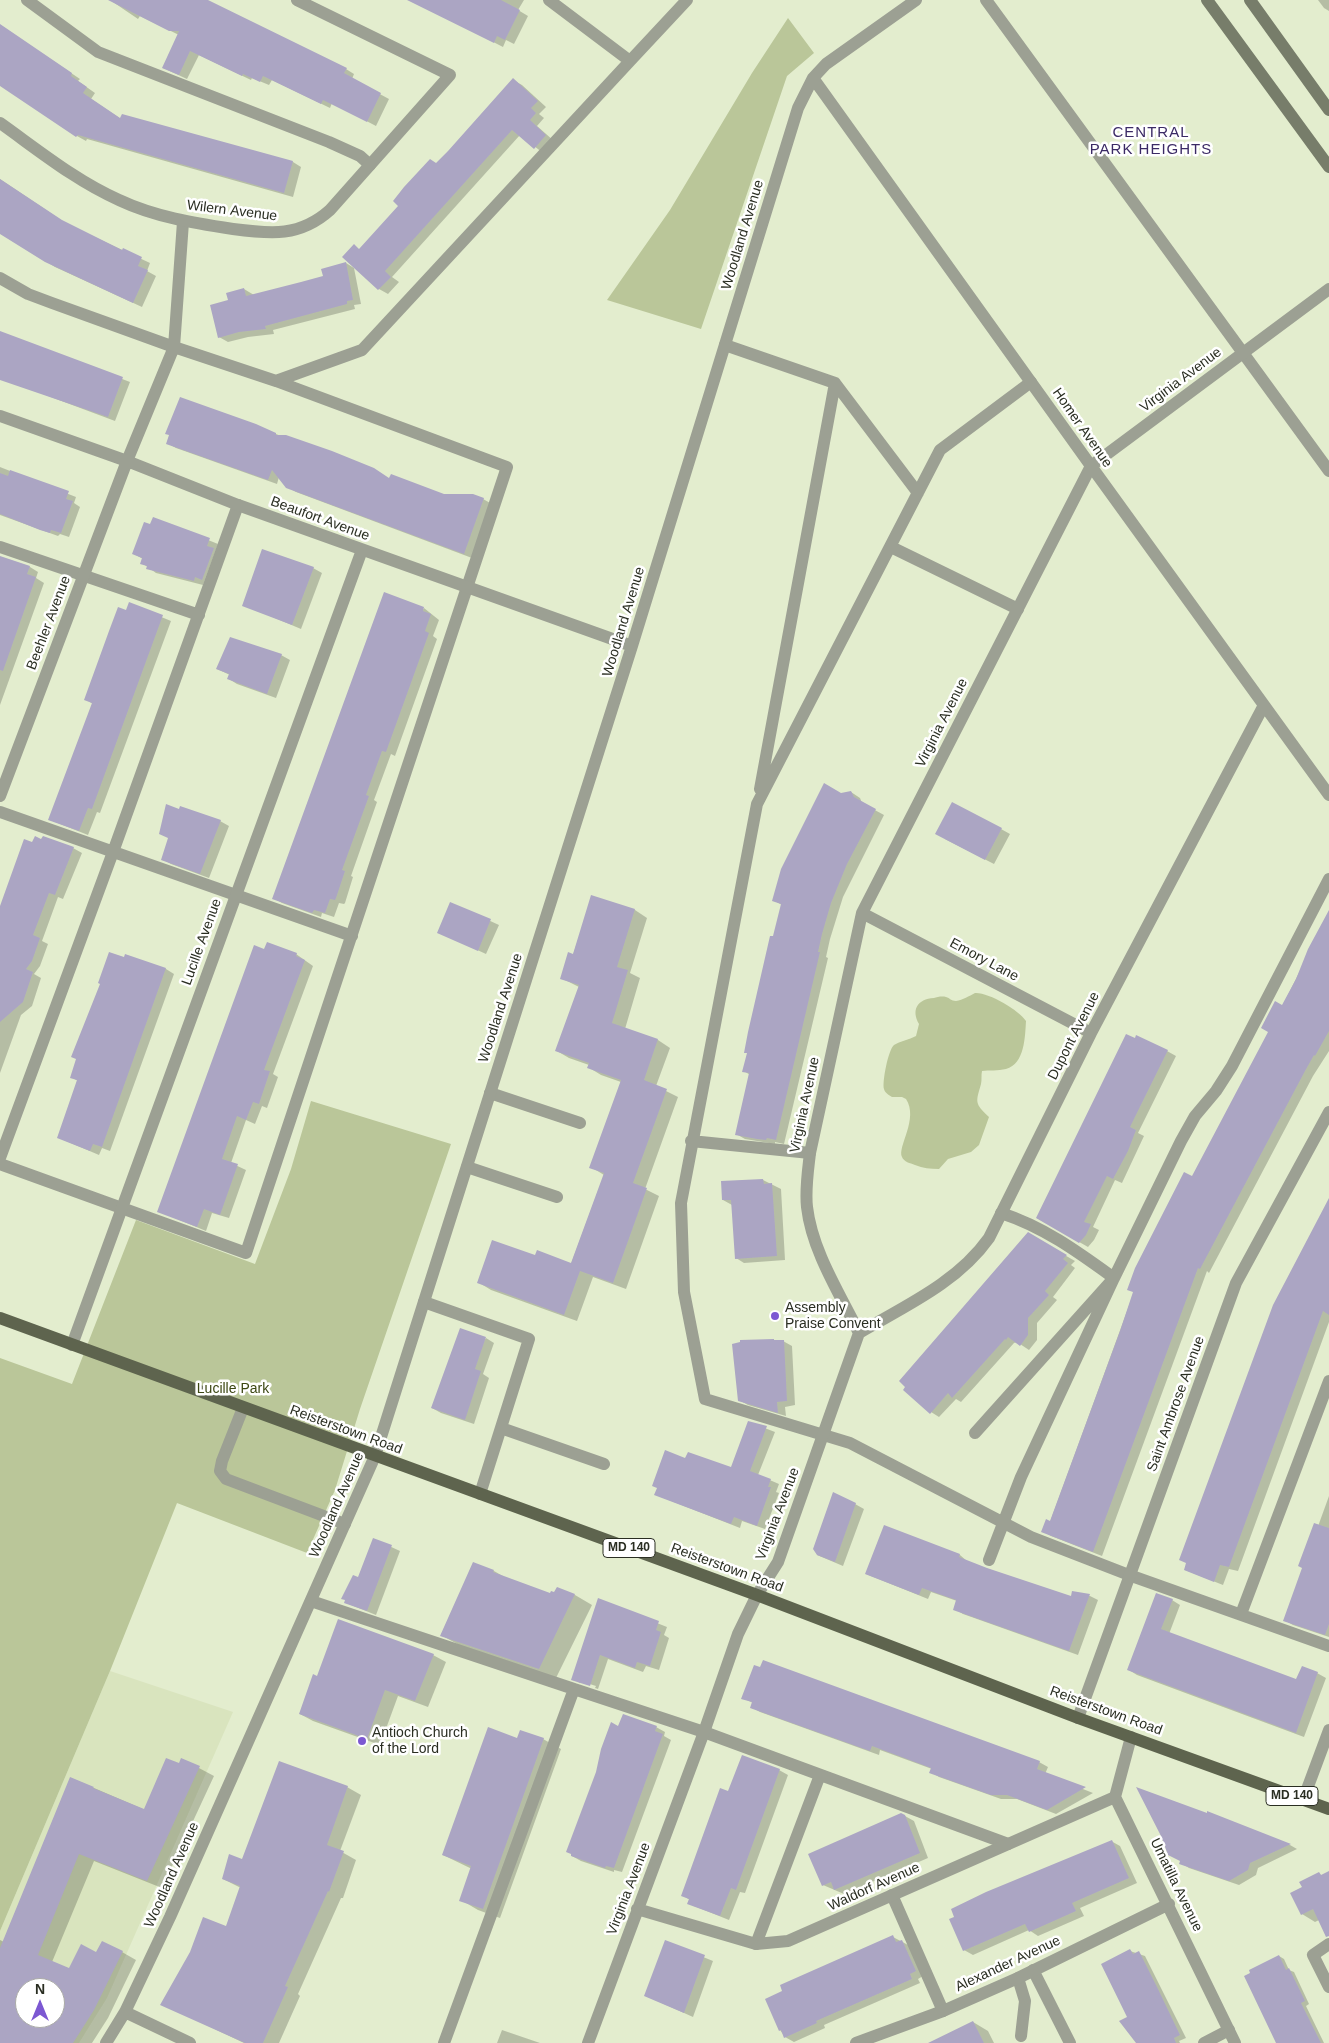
<!DOCTYPE html>
<style>
body{margin:0}
#map{position:relative;width:1329px;height:2043px;overflow:hidden;background:#e3edce;font-family:Arial,sans-serif}
canvas{display:block}
.north{position:absolute;left:15px;top:1978px;width:50px;height:50px;box-sizing:border-box;background:#fff;border:1px solid #aaaba7;border-radius:50%;rotate:0deg;font-size:14px;font-weight:700;line-height:20px;text-align:center;color:#2a2e22}
.north::after{content:'';display:block;margin:auto;width:18px;height:22px;background:#7c58d2;clip-path:polygon(50% 0,100% 100%,50% 72%,0 100%)}
</style>
<div id="map">
<canvas width="1329" height="2043"></canvas>
<div class="north">N</div>
</div>
<script>
const g = document.querySelector('canvas').getContext('2d');
g.lineJoin = 'round';
function paint(path, color) { g.fillStyle = color; g.fill(path, 'evenodd'); }
function trace(path, color, width, dash) { g.strokeStyle = color; g.lineWidth = width; g.lineCap = dash ? 'butt' : 'round'; g.setLineDash(dash || []); g.stroke(path); }
function drawText(font, color, halo, rows, align = 'center') {
  g.font = font + ' Arial,sans-serif'; g.lineWidth = 5; g.setLineDash([]); g.textBaseline = 'middle'; g.strokeStyle = halo; g.fillStyle = color; for (const [text, x, y, turn = 0] of rows) {
    g.save(); g.translate(x, y); g.rotate((+turn || 0) * Math.PI / 180); g.textAlign = isNaN(turn) ? turn : align; if (halo) g.strokeText(text, 0, 0); g.fillText(text, 0, 0); g.restore();
  }
}
paint(new Path2D(`
 M110 1671 233 1712 107 1998 79 2043H0V1931ZM25 1988H55V2018H25Z`), '#d9e4be');
paint(new Path2D(`
 M788 18 814 53 787 76 701 329 607 300 670 210 752 73Z
 M975 993C988 992 1019 1010 1026 1021 1025 1036 1025 1064 1006 1069 998 1071 989 1070 982 1071 981 1075 982 1080 981 1084 976 1102 974 1103 989 1117L979 1145 971 1152 948 1159 939 1169C930 1169 923 1168 915 1165 910 1163 904 1162 902 1157 897 1147 919 1119 906 1099L902 1097H892C889 1095 885 1093 884 1089 882 1083 888 1050 894 1045 900 1041 909 1040 916 1036L919 1024C911 1010 917 999 934 998 937 997 942 996 946 997 950 998 951 1001 956 1001 963 1000 969 996 975 993Z
 M311 1101 451 1144 360 1409 335 1490 307 1553 177 1503 110 1671 0 1931V1358L72 1384 136 1220 255 1264 291 1169Z`), '#bac699');
paint(new Path2D(`
 M110 0H206L346 69 354 74 352 79 389 99 376 126 332 103 330 108 272 80 269 85 252 78 251 80 199 55 187 79 163 68 179 35 140 16 138 19Z
 M411 0H524L518 10 528 16 514 44 506 40 503 47Z
 M1318 0H1329V11L1324 8Z
 M0 25 80 79 78 81 95 93 91 99 121 119 122 115 293 162 301 167 293 197 87 139 86 141 77 136 0 84Z
 M513 80 522 85 546 107 539 114 544 118 537 126 554 141 543 153 520 135 392 277 399 282 388 294 379 289 344 257 354 246 360 250Z
 M0 179 67 224 150 263 147 271 156 276 142 307 55 267 0 232Z
 M346 263 354 268 361 304 354 305 355 309 273 330 274 334 248 337 228 342 219 337 230 301 244 289 254 295 325 277Z
 M0 332 130 382 115 421 0 378Z
 M276 434 390 479 444 495 483 499 492 504 472 558 296 492 287 487 279 477 277 484 176 448 167 443Z
 M0 467 76 497 74 503 80 507 69 537 60 534 58 536 0 515Z
 M154 518 218 544 203 585 156 573 142 563 143 559 134 554Z
 M0 557 30 567 38 572 36 578 44 583 0 705Z
 M313 568 322 573 301 629 244 605Z
 M130 604 171 621 100 813 97 812 88 835 50 820 93 704 85 699Z
 M424 608 439 620 433 636 437 639 395 756 391 754 374 800 377 802 351 876 353 877 345 903 344 904 339 903 334 917 322 913 321 917 282 903 273 898Z
 M281 655 290 660 276 698 237 684 229 679 230 675 217 669Z
 M851 792 860 798 862 803 884 815 843 897 830 939 826 957 828 958 784 1144 775 1142V1144L745 1139 736 1134 750 1075 744 1071 782 905 773 900 841 794Z
 M180 811 220 821 229 826 209 878 171 864 162 859Z
 M1001 829 1010 834 994 864 945 839Z
 M33 844 73 848 82 853 63 899 58 897 42 941 48 944 40 966 34 974 41 978 32 1006 21 1015 0 1073V909Z
 M592 897 635 910 647 918 630 973 640 978 625 1029 658 1040 670 1048 656 1086 678 1097 645 1189 659 1196 626 1289 593 1277 577 1321 491 1290 478 1282 536 1257 571 1264 604 1175 591 1167 621 1082 601 1075 588 1067 589 1065 569 1058 557 1051 579 987 561 978 573 955Z
 M451 903 499 925 486 954 438 932Z
 M1329 912V1051L1313 1076 1209 1273 1207 1271 1102 1556 1051 1536 1042 1531 1050 1522 1134 1292 1136 1268 1184 1174 1193 1178 1282 1007Z
 M265 951 296 954 313 966 273 1074 278 1077 267 1108 262 1106 255 1124 246 1120 231 1163 246 1170 229 1218 212 1213 206 1231 158 1211Z
 M126 955 166 969 174 974 110 1151 102 1148 99 1155 59 1138 78 1081 71 1077Z
 M1167 1051 1176 1056 1138 1133 1144 1136 1122 1183 1115 1180 1093 1227 1099 1230 1094 1240 1088 1247 1037 1218Z
 M763 1180 781 1189 785 1260 744 1263 736 1258 732 1205 723 1200Z
 M1329 1200V1322L1238 1571 1229 1569 1223 1585 1185 1570Z
 M1028 1234 1075 1261 1071 1265 1075 1268 1053 1297 1057 1300 1037 1323V1340L1029 1350 1017 1342 1014 1343 961 1402 956 1399 939 1417 931 1412Z
 M486 1338 494 1343 483 1374 489 1378 474 1424 441 1413 432 1408Z
 M783 1341 792 1346 795 1405 785 1407 786 1416 748 1405 739 1400Z
 M749 1422 775 1432 758 1475 779 1484 776 1492 779 1493 765 1529 742 1521 740 1528 656 1495 686 1460 732 1469Z
 M1329 1496V1637L1293 1625 1284 1620Z
 M855 1504 864 1509 843 1566 817 1555Z
 M884 1527 960 1555 968 1562 1071 1598 1073 1592 1090 1596 1098 1600 1078 1655 963 1614 955 1609 957 1601 931 1592 928 1599 866 1574Z
 M374 1539 400 1551 376 1615 346 1603 359 1578Z
 M473 1564 494 1571 508 1579 551 1595 555 1594 557 1588 575 1595 592 1605 556 1678 459 1645 441 1635Z
 M599 1600 667 1627 664 1635 669 1638 659 1670 646 1666 643 1672 608 1659 598 1689 595 1688 596 1686 580 1681V1683L573 1679Z
 M1172 1600 1180 1605 1169 1634 1297 1681 1317 1673 1326 1678 1304 1737 1137 1675 1129 1670Z
 M433 1655 446 1662 428 1707 398 1696 380 1745 313 1721 300 1714 318 1678Z
 M743 1698 1039 1762 1048 1767 1045 1774 1093 1793 1056 1814 1017 1799H1001L939 1777 931 1772 932 1769 880 1750 879 1755 760 1712 751 1707 753 1703Z
 M624 1716 656 1727 665 1732 664 1736 671 1740 622 1872 614 1870V1872L581 1861 572 1856Z
 M543 1739 561 1749 500 1918 478 1910 461 1900 472 1869 443 1855 518 1740Z
 M182 1759 214 1776 162 1888 94 1861 52 1962 70 1969 97 1953 122 1952 136 1960 108 2018 92 2043H0V1940L4 1942 71 1778 145 1810 180 1765ZM25 1988H55V2018H25Z
 M779 1770 788 1775 745 1893 740 1892 729 1920 689 1904 690 1900 682 1895 729 1793Z
 M347 1787 361 1795 340 1851 356 1860 343 1898H341L298 1994 300 1996 279 2043H244L162 2004 227 1927 241 1888 223 1879 243 1861Z
 M1208 1813 1290 1845 1297 1849 1258 1868 1256 1875 1239 1885 1189 1868 1181 1863V1861L1162 1836Z
 M905 1816 914 1821 928 1858 844 1894 823 1885Z
 M1111 1841 1120 1846 1137 1883 1080 1908 1084 1916 1038 1936 1029 1930 973 1955 964 1950Z
 M1329 1873V1930L1321 1919 1315 1922 1302 1914 1303 1887 1319 1874 1323 1876Z
 M893 1937 910 1946 923 1976 918 1979 920 1983 824 2025 825 2028 794 2042 785 2037 780 2030 784 1992Z
 M666 1942 713 1961 693 2017 646 1996Z
 M1130 1951 1145 1956 1186 2038 1179 2041 1180 2043H1141Z
 M1279 1956 1284 1959 1289 1970 1294 1972 1309 2004 1306 2006 1324 2043H1278Z
 M973 2022 988 2031 994 2043H932Z
 M502 2030 540 2043H497Z`), '#0003');
paint(new Path2D(`
 M108 0H208L347 68 344 73 381 93 367 122 323 100 321 104 263 76 260 82 243 74 242 76 190 51 179 75 162 68 179 31H169Z
 M407 0H501L520 10 505 40 497 36 494 43Z
 M0 24 72 73 71 76 87 87 83 93 120 118 122 114 293 161 284 193 78 135 76 137 0 86Z
 M513 78 538 101 531 108 536 113 530 120 546 135 534 149 512 130 385 271 391 277 378 290 342 257 354 244 359 249 398 206 393 201 404 187 430 159 436 163 448 151Z
 M0 179 62 220 122 250 123 248 142 257 138 266 148 270 133 303 45 262 0 234Z
 M346 262 353 300 347 301V304L265 326 266 329 239 332 218 338 210 305 228 300 226 293 244 288 246 296 301 282 323 276 321 269Z
 M0 331 123 377 108 417 0 380Z
 M180 397 256 424 276 433V435H286L332 451 374 468 389 478 391 474 444 494H473L484 498 464 554 286 488 272 470 268 480 166 444 169 435 165 434Z
 M10 470 69 491 66 499 73 501 61 533 51 530 50 533 40 530 0 514V473L8 476Z
 M153 517 210 538 207 546 214 548 202 580 195 577 194 581 146 569 147 566 140 564 142 558 132 554 144 522 150 524Z
 M262 549 314 567 292 625 242 606Z
 M0 556 30 566 27 574 36 577 3 671 0 670Z
 M384 592 424 607 423 611 431 614 425 631 429 633 386 752 382 751 366 795 369 796 342 870 345 871 336 898 335 900 330 899 325 913 314 910 312 913 272 899Z
 M129 602 163 615 92 809 88 808 79 831 48 820 92 703 84 700 109 631 118 607 126 610Z
 M230 637 282 654 267 694 227 679 229 674 216 669Z
 M824 783 841 793 851 791 854 797 876 809 847 864 831 903 822 934 818 952H820L776 1140 767 1138 766 1140 757 1139 735 1135 749 1073 742 1072 747 1053H744L748 1032 770 936H773L781 904 772 901 781 869Z
 M952 802 1002 828 985 860 935 834Z
 M166 804 179 809 180 806 221 820 200 874 161 860 168 838 159 834Z
 M35 836 41 839 43 836 74 847 55 895 49 893 33 935 40 938 32 961 26 969 33 972 23 1002 0 1022V906L24 839 32 842Z
 M591 895 635 909 617 967 628 970 612 1023 658 1039 644 1080 667 1089 633 1183 647 1188 613 1283 580 1271 564 1315 477 1283 492 1240 535 1255 537 1250 571 1263 604 1173 589 1168 621 1080 587 1068 589 1063 555 1051 579 985 560 979 568 952 573 954Z
 M450 902 491 919 478 951 437 933Z
 M1329 910V1031L1315 1056 1314 1055 1305 1071 1200 1269 1198 1268 1093 1552 1041 1532 1046 1519 1050 1521 1120 1331 1133 1292 1127 1290 1135 1268 1184 1172 1192 1176 1268 1032 1261 1028 1275 1001 1282 1005 1296 979 1308 949Z
 M267 942 297 953 296 956 305 960 264 1070 270 1071 259 1104 253 1102 246 1120 237 1116 222 1159 238 1164 220 1215 204 1209 197 1227 157 1212 254 945 264 949Z
 M109 952 124 957 125 954 166 968 102 1147 93 1144 90 1151 57 1138 77 1080 70 1078 76 1059 71 1057 100 984 98 983Z
 M1126 1034 1135 1038 1136 1035 1168 1050 1130 1127 1136 1130 1128 1151 1113 1179 1107 1176 1084 1222 1091 1224 1086 1235 1079 1243 1036 1218Z
 M763 1179 764 1184 772 1183 777 1256 735 1259 731 1200H722L721 1181Z
 M1329 1198V1315L1323 1311 1229 1567 1220 1565 1214 1582 1184 1570 1186 1563 1179 1560 1273 1305Z
 M1028 1232 1067 1255 1063 1259 1068 1263 1045 1291 1049 1295 1028 1318V1335L1020 1346 1008 1337 1006 1340 1005 1339 952 1398 948 1393 930 1414 903 1390 905 1387 899 1381Z
 M460 1328 486 1337 475 1369 481 1371 465 1420 431 1408Z
 M774 1339V1340H784L786 1380 787 1401 777 1402 778 1413 738 1401 732 1344 740 1342V1340Z
 M748 1421 767 1426 750 1471 771 1479 768 1487H771L757 1526 734 1517 731 1524 654 1495 657 1488 652 1486 665 1450 685 1458 688 1452 731 1467Z
 M833 1492 856 1503 835 1562 817 1555 813 1549Z
 M1314 1523 1329 1528V1624L1325 1635 1283 1621 1302 1568 1298 1566Z
 M884 1525 960 1554 959 1557 987 1568 1071 1596 1072 1591 1090 1594 1069 1651 953 1610 956 1600 922 1588 919 1595 865 1574Z
 M373 1538 392 1545 367 1611 344 1603 345 1600 341 1599 353 1575 358 1577Z
 M473 1562 494 1570 493 1572 550 1593 551 1591 554 1592 557 1587 575 1594 539 1669 440 1636Z
 M1156 1593 1173 1599 1161 1629 1296 1679 1302 1666 1318 1672 1296 1733 1127 1670Z
 M598 1598 659 1621 656 1630 661 1632 650 1666 637 1662 635 1668 600 1655 590 1686 571 1680Z
 M338 1619 434 1654 415 1701 385 1690 367 1739 299 1714 313 1674 317 1676Z
 M763 1660 1040 1761 1037 1769 1086 1787 1047 1810 1007 1795H991L929 1773 931 1768 872 1746 870 1751 750 1708 752 1702 741 1699 754 1665 760 1667Z
 M623 1714 657 1726 655 1731 663 1734 614 1868 606 1866 605 1868 571 1856V1854L566 1852 596 1772 601 1749 611 1722 618 1726Z
 M488 1727 517 1738 520 1730 544 1738 483 1909 459 1901 471 1866 442 1855Z
 M742 1755 780 1769 736 1890 731 1888 720 1916 687 1904 689 1899 681 1896 720 1788 728 1791Z
 M166 1758 179 1763 181 1758 200 1766 147 1881 79 1854 38 1955 69 1968 81 1944 96 1952 102 1941 123 1951 94 2010 73 2043H0V1948L70 1777 94 1787 93 1788 144 1809ZM25 1988H55V2018H25Z
 M279 1761 348 1786 327 1845 344 1851 329 1892 328 1891 300 1953 285 1986 288 1987 263 2043H245L160 2005 190 1952 203 1917 226 1926 240 1886 222 1879 229 1854 242 1859Z
 M1136 1787 1207 1813V1811L1291 1844 1250 1863 1248 1870 1229 1881 1179 1864 1180 1861 1168 1855 1161 1836Z
 M901 1813 905 1815 920 1853 834 1890 831 1882 822 1886 808 1854Z
 M1112 1840 1129 1878 1072 1903 1076 1911 1029 1932 1025 1924 963 1951 949 1919 954 1917 951 1909 986 1892Z
 M1329 1871V1936L1326 1937 1313 1909 1301 1915 1290 1893 1302 1887 1299 1882 1319 1872 1321 1875Z
 M893 1935 896 1942 902 1940 916 1971 910 1974 912 1979 816 2021 817 2023 784 2038 781 2030 779 2031 765 1999 782 1991 780 1985Z
 M665 1940 705 1955 684 2013 644 1996Z
 M1130 1949 1133 1954 1139 1951 1158 1989 1180 2035 1174 2038 1176 2043H1136L1119 2021 1127 2017 1101 1964Z
 M1279 1955 1286 1970 1289 1968 1305 2001 1301 2003 1321 2043H1276L1244 1976 1250 1973 1249 1970Z
 M973 2021 984 2043H928Z`), '#aba5c3');
trace(new Path2D(`
 M27 0 98 52 329 142 360 156 370 165
 M986 0 1329 471
 M630 61 687 0
 M0 278 28 294 52 303 174 347 276 381 507 467 246 1253 0 1164
 M725 345 835 383 918 493
 M276 381 362 350 630 61 549 0
 M1031 382 940 450 757 804 681 1203 684 1292 705 1399 850 1443 1031 1537 1129 1575 1329 1646
 M127 461 174 347 183 222
 M0 547 199 615
 M891 547 1018 609
 M760 789 835 383
 M0 812 352 936
 M490 1093 580 1123
 M691 1141 810 1153
 M0 1158 113 852 238 505
 M467 1167 557 1197
 M424 1302 529 1339 480 1494
 M243 1408 222 1461 220 1471 226 1479 345 1524
 M501 1428 604 1464
 M975 1433 1114 1278 1181 1141 1195 1116 1216 1091 1232 1066 1329 879
 M989 1560 1021 1477 1114 1278C1078 1252 1044 1227 1001 1213
 M311 1601 574 1689
 M1241 1614 1329 1381
 M892 1895 943 2011
 M756 1944 820 1775
 M1329 1944 1313 1955 1329 1987
 M1033 1970 1070 2043
 M1018 1978 1025 2001 1021 2036
 M444 2043 574 1689 704 1732 1008 1844
 M1204 2043 1229 2030`), '#9ca093', 12);
trace(new Path2D(`
 M813 78 1091 466 1329 795
 M0 123C38 150 76 181 119 200 155 217 194 223 233 229 271 234 300 237 330 210L450 75 297 0
 M0 416 127 461 238 505 632 646
 M0 796 127 461
 M862 913 1091 1033
 M859 1333C905 1306 957 1283 989 1238L1091 1033 1264 705
 M72 1345 362 550
 M1078 1718 1236 1283 1329 1112
 M1131 1737 1115 1797 1235 2043
 M1303 1800 1329 1730
 M637 1909 756 1944 788 1941 1115 1797
 M125 2012 190 2043
 M106 2043 125 2012 170 1917 375 1456 632 646 798 108 813 78 826 64 916 0
 M588 2043 704 1732 738 1634 757 1595 778 1562 859 1333C840 1294 812 1251 807 1207 805 1189 808 1171 810 1153L862 913 1091 466 1329 289
 M856 2043 943 2011 1018 1978 1169 1904`), '#9ca093', 12);
trace(new Path2D(`
 M1207 0 1329 167
 M1250 0 1329 110`), '#777d6a', 12);
trace(new Path2D(`
 M0 1318 757 1595 1078 1718 1329 1809`), '#5e644e', 12);
for (const [x, y, r, color] of [
 [775,1316,5,"#7c58d2"],
 [362,1741,5,"#7c58d2"]
]) { const dot = new Path2D(); dot.arc(x, y, r, 0, 2 * Math.PI); g.fillStyle = color; g.fill(dot); trace(dot, '#fff', 2); }
for (const [x, y, w] of [
 [629,1548,52],
 [1292,1796,52]
]) { const box = new Path2D(); box.roundRect(x - w / 2, y - 9.5, w, 19, 4); g.fillStyle = '#fff'; g.fill(box); trace(box, '#2a2e22', 1); }
drawText('bold 12px', '#2a2e22', null, [
 ["MD 140",629,1548],
 ["MD 140",1292,1796]
]);
drawText('14px', '#2a2e22', '#fff', [
 ["Wilern Avenue",232,211,7],
 ["Woodland Avenue",743,235,-73],
 ["Virginia Avenue",1181,380,-37],
 ["Homer Avenue",1082,428,55],
 ["Beaufort Avenue",320,519,20],
 ["Woodland Avenue",624,622,-73],
 ["Beehler Avenue",49,623,-69],
 ["Virginia Avenue",942,723,-63],
 ["Lucille Avenue",202,942,-70],
 ["Emory Lane",984,960,28],
 ["Woodland Avenue",501,1008,-72],
 ["Dupont Avenue",1074,1036,-63],
 ["Virginia Avenue",805,1105,-78],
 ["Saint Ambrose Avenue",1176,1404,-70],
 ["Reisterstown Road",346,1430,20],
 ["Woodland Avenue",337,1505,-66],
 ["Virginia Avenue",778,1514,-69],
 ["Reisterstown Road",727,1568,20],
 ["Reisterstown Road",1106,1711,20],
 ["Woodland Avenue",172,1875,-66],
 ["Umatilla Avenue",1176,1885,64],
 ["Waldorf Avenue",874,1887,-24],
 ["Virginia Avenue",629,1889,-69],
 ["Alexander Avenue",1008,1964,-25]
]);
drawText('14px', '#2a2e22', '#fff', [
 ["Assembly",785,1308],
 ["Praise Convent",785,1324],
 ["Antioch Church",372,1733],
 ["of the Lord",372,1749]
], 'left');
drawText('14px', '#3c4713', '#fff', [
 ["Lucille Park",233,1389]
]);
g.letterSpacing = '1px';
drawText('15px', '#3b2a65', '#fff', [
 ["CENTRAL",1151,133],
 ["PARK HEIGHTS",1151,150]
]);
g.letterSpacing = '0px';
</script>
